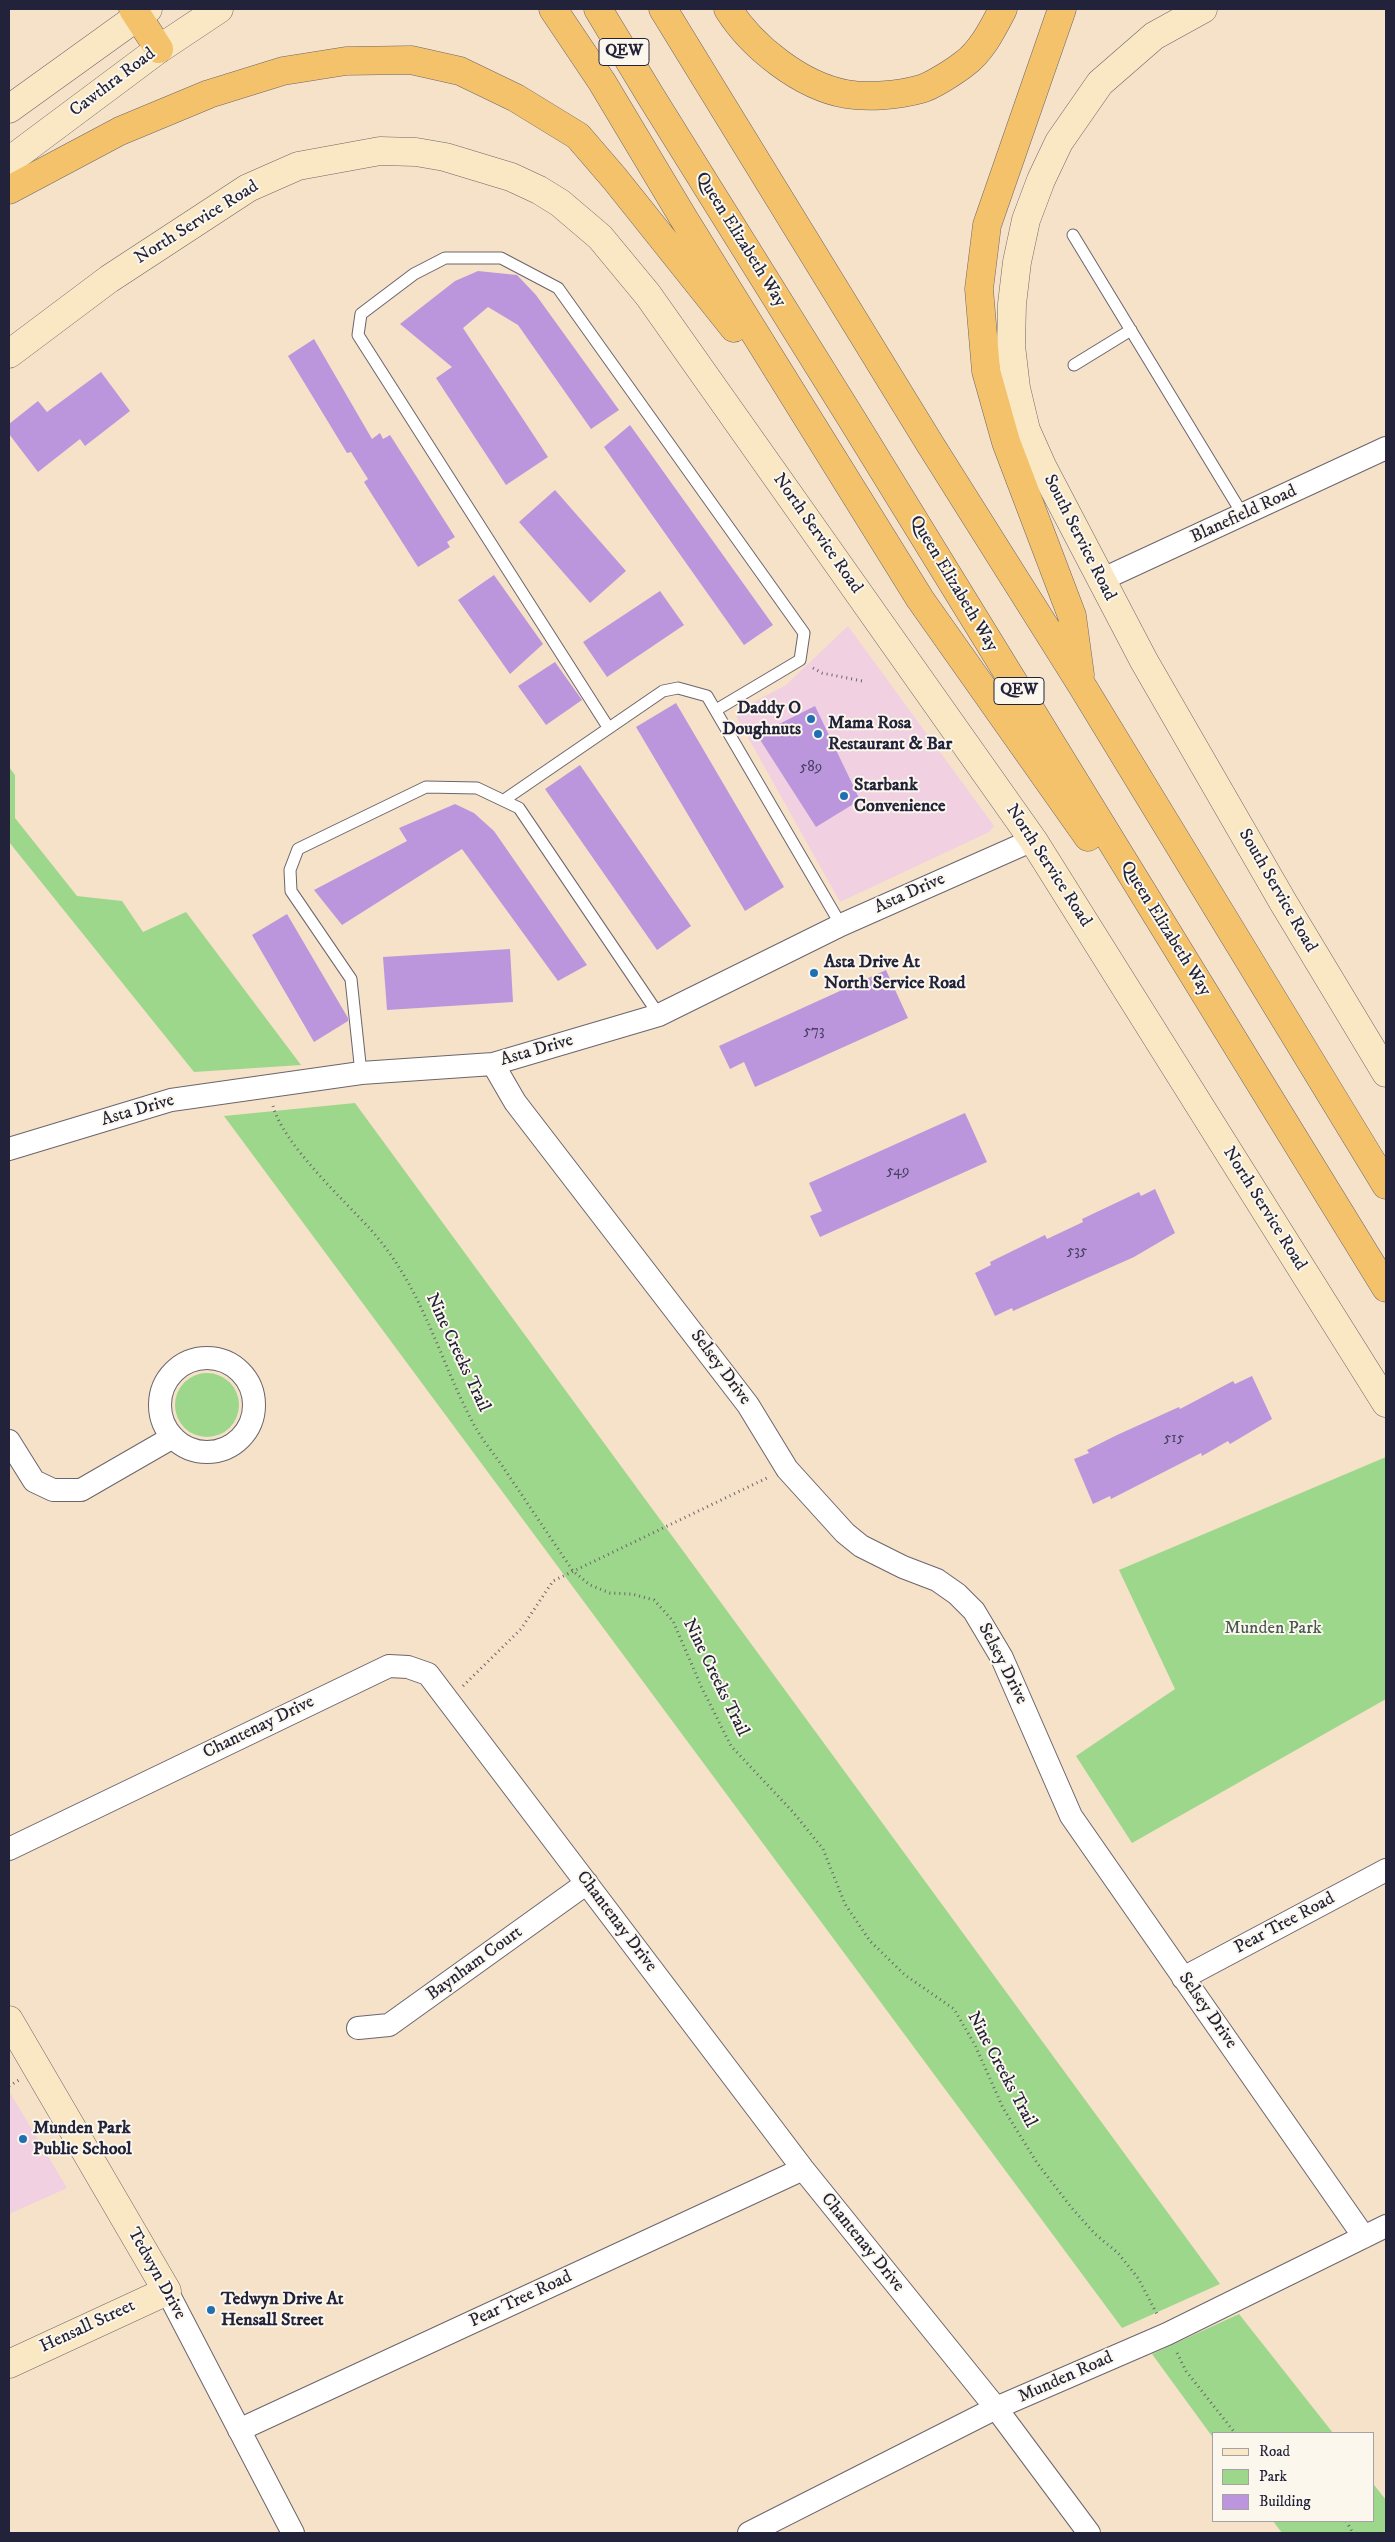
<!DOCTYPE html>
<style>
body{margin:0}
#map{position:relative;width:1395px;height:2542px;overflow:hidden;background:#f5e2c8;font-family:"IM FELL DW Pica",serif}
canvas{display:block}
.frame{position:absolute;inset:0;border:10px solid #22223b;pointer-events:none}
.legend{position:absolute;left:1212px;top:2432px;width:162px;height:90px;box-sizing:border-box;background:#fbf7ec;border:1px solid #a4a2a5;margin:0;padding:6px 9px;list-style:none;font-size:15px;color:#22223b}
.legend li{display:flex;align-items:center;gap:10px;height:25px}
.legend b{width:25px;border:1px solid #a4a2a5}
</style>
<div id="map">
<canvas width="1395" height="2542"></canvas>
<div class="frame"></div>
<ul class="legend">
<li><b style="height:6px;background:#fae7c3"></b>Road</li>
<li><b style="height:14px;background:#9cd78b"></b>Park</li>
<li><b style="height:14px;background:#bc96dc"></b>Building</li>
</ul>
</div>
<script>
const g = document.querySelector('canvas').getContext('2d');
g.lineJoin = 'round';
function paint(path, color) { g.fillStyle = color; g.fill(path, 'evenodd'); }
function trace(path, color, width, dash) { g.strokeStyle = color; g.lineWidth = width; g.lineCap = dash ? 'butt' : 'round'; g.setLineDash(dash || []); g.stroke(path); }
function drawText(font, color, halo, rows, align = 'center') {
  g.font = font + ' "IM FELL DW Pica",serif'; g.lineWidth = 4; g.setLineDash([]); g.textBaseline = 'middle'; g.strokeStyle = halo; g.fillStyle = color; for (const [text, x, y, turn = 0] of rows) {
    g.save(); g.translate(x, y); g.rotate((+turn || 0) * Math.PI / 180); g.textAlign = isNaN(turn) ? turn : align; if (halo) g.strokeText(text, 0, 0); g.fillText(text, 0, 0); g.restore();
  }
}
paint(new Path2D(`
 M848 626 994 826 989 832 840 902 736 716 746 706 786 685Z
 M9 2091 67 2188 9 2214Z`), '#f1d0e2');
paint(new Path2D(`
 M9 767 15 775V818L77 896 122 901 143 932 186 912 301 1065 194 1072 9 842Z
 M355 1103 1220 2284 1122 2328 224 1116Z
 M175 1405a32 32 0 1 1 64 0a32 32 0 1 1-64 0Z
 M1386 1457V1699L1132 1843 1076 1756 1175 1689 1119 1570Z
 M1239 2314 1333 2433H1214V2439L1152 2354Z
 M1374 2485 1386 2500V2533H1282L1273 2521H1374Z`), '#9cd78b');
paint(new Path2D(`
 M478 271 517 275 536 295 619 410 591 429 518 325 488 307 463 328 548 457 506 485 436 378 452 367 400 324 455 281Z
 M314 339 372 439 380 433 383 439 390 435 455 537 447 542 450 547 418 567 364 482 368 479 351 452 347 453 288 356Z
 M101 372 130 411 85 446 80 439 38 472 9 434V424L38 401 47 412Z
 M630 425 773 625 744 645 604 447Z
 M555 490 626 571 590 603 519 522Z
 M494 575 543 644 510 674 458 600Z
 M660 591 684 625 607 677 583 642Z
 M555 662 582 700 546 725 518 686Z
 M676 703 784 887 745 911 636 727Z
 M815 706 860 800 816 827 757 735Z
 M580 765 691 926 657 950 545 789Z
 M455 804 474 813 494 831 587 965 558 981 462 849 342 925 314 890 407 841 399 828Z
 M287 914 348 1018V1021L314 1042 252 935Z
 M510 949 513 1002 387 1010 383 957Z
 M886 970 908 1018 755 1087 744 1062 730 1069 719 1046Z
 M965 1113 987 1162 820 1237 810 1216 822 1211 809 1183Z
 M1155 1189 1175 1233 1134 1257 1013 1311 1012 1308 995 1316 975 1273 991 1265 990 1262 1045 1235 1047 1239 1083 1222 1082 1219 1139 1192 1141 1196Z
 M1252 1376 1272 1419 1230 1444 1228 1441 1202 1456 1201 1453 1111 1499 1110 1496 1093 1504 1074 1459 1089 1453 1087 1450 1117 1435 1179 1407 1180 1409 1233 1381 1235 1384Z`), '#bc96dc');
const lane = new Path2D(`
 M1073 235 1243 515
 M1074 365 1131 330
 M608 727 358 335 361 314 414 274 445 258H501L558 288 804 633 800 660 716 710
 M504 800 663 691 678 688 707 696 841 925
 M361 1073 351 979 291 891 290 870 298 849 426 787 477 788 519 808 659 1015`);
const street = new Path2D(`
 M1101 580 1386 448
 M493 1064 515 1102 748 1405 787 1469 845 1533 861 1546 903 1567 937 1580 957 1594 974 1611 1002 1658 1071 1816 1364 2237
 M9 1149 171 1100 361 1073 493 1064 659 1015 841 925 1033 840
 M160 1405a47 47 0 1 1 94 0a47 47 0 1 1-94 0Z
 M9 1441 34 1481 53 1490H81L173 1437
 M9 1849 389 1666 408 1667 428 1674 803 2169 996 2408 1089 2533
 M1183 1978 1386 1870
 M358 2028 389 2025 587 1883
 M167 2291 293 2533
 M239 2430 803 2169
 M749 2533 996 2408 1167 2334 1386 2226`);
const secondary = new Path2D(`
 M1203 9 1154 36 1100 83 1059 142 1041 180 1026 220 1017 262 1012 304 1011 346 1016 388 1026 430 1042 466 1144 661 1283 902 1386 1073
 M9 109 148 9
 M9 161 159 49 219 9
 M9 354 109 279 248 188 298 166 380 151 416 152 445 157 511 177 539 190 560 203 600 237 648 295 1033 840 1386 1403
 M9 2020 167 2291 9 2364`);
const highway = new Path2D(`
 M133 9 159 49
 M553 9 602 82 684 219 920 599 1088 837
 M598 9 650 95 853 421 1386 1288
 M663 9 930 444 1081 684 1386 1185
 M728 9C752 47 801 86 846 94 868 98 899 95 921 89 932 86 955 71 964 64 982 51 993 28 1003 9
 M1062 9 987 225 979 289 986 371 1006 442 1072 616 1080 675
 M9 190 120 131 209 94 283 71 346 61 411 60 460 71 516 98 578 136 615 179 734 328`);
trace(lane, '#6c656c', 13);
trace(street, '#6c656c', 24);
trace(secondary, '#6c656c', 29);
trace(highway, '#6c656c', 29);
trace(new Path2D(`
 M813 668 822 673 862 681
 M273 1106C283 1144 344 1200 371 1230 423 1288 438 1357 473 1423 482 1440 495 1455 505 1470 528 1504 550 1537 573 1571L590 1585 610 1593 632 1594 654 1600 673 1621 701 1686 731 1746 793 1812 823 1849 845 1904 870 1941 905 1975 954 2009 975 2045 1003 2108 1037 2163 1071 2207 1095 2234 1118 2253 1138 2278 1158 2316
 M463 1686 521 1629 553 1581 769 1477
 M9 2086 19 2080
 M1177 2353 1186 2371 1235 2433
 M1346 2521 1353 2533`), '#6c656c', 3, [1, 4]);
trace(lane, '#fff', 11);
trace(street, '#fff', 22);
trace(secondary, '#fae7c3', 28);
trace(highway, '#f3c26a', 28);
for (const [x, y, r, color] of [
 [811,719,5,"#1f6fb2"],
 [818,734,5,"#1f6fb2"],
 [844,796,5,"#1f6fb2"],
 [814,973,5,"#1f6fb2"],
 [23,2139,5,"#1f6fb2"],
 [211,2310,5,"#1f6fb2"]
]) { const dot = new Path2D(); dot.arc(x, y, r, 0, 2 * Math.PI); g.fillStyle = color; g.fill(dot); trace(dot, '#fbf7ec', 2); }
drawText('15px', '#483f63', null, [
 ["589",811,768],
 ["573",814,1032],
 ["549",898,1172],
 ["535",1077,1252],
 ["515",1174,1439]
]);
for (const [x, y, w] of [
 [624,52,50],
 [1019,691,50]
]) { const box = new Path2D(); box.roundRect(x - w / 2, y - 13.5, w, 27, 4); g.fillStyle = '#fbf7ec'; g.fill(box); trace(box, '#22223b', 1); }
drawText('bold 16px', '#22223b', null, [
 ["QEW",624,52],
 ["QEW",1019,691]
]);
drawText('18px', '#22223b', '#fbf7ec', [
 ["Cawthra Road",113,83,-37],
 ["North Service Road",197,223,-32],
 ["Queen Elizabeth Way",740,240,58],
 ["Blanefield Road",1244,515,-25],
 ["North Service Road",817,534,55],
 ["South Service Road",1079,538,63],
 ["Queen Elizabeth Way",953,584,59],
 ["North Service Road",1048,866,57],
 ["South Service Road",1277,891,60],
 ["Asta Drive",910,894,-24],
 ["Queen Elizabeth Way",1165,929,58],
 ["Asta Drive",537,1051,-16],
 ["Asta Drive",138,1111,-16],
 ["North Service Road",1264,1209,58],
 ["Nine Creeks Trail",457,1353,65],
 ["Selsey Drive",720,1368,53],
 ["Selsey Drive",1002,1664,63],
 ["Nine Creeks Trail",715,1678,64],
 ["Chantenay Drive",259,1728,-26],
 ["Chantenay Drive",616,1922,53],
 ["Pear Tree Road",1285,1924,-28],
 ["Baynham Court",475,1964,-36],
 ["Selsey Drive",1207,2011,55],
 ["Nine Creeks Trail",1001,2070,62],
 ["Chantenay Drive",862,2243,51],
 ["Tedwyn Drive",156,2274,61],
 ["Pear Tree Road",521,2300,-25],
 ["Hensall Street",88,2327,-25],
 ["Munden Road",1066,2378,-24]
]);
drawText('bold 18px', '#22223b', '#fbf7ec', [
 ["Daddy O",801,709,"right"],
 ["Doughnuts",801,730,"right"],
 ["Mama Rosa",828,724],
 ["Restaurant & Bar",828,745],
 ["Starbank",854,786],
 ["Convenience",854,807],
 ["Asta Drive At",824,963],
 ["North Service Road",824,984],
 ["Munden Park",33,2129],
 ["Public School",33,2150],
 ["Tedwyn Drive At",221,2300],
 ["Hensall Street",221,2321]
], 'left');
drawText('18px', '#475853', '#fbf7ec', [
 ["Munden Park",1273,1629]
]);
</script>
